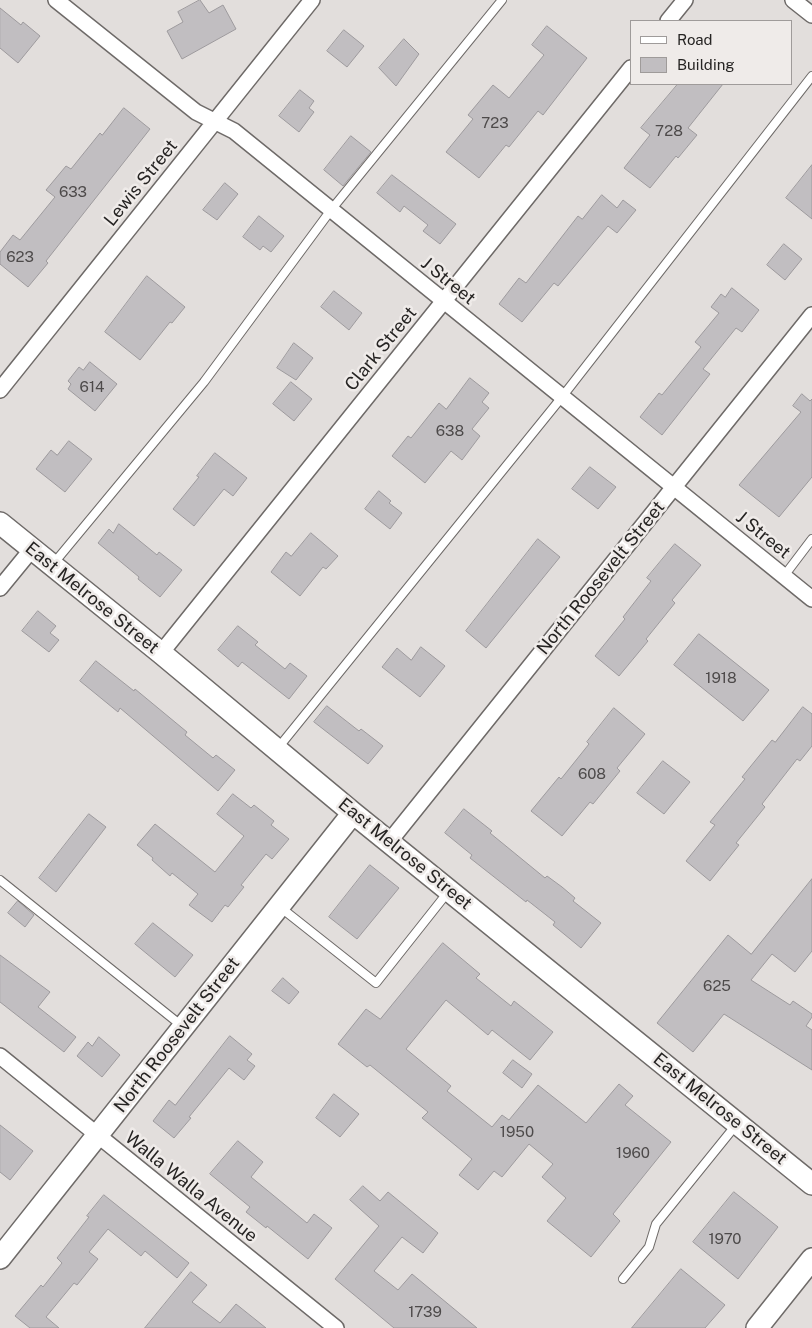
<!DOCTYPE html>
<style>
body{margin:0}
#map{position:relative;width:812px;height:1328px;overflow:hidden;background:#e2dedc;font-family:"Public Sans",sans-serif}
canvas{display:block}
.legend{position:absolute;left:630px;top:20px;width:162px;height:65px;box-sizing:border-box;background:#efebe9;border:1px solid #9f9b9a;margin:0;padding:6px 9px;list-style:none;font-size:15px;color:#262423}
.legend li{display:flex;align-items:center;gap:10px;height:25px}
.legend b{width:25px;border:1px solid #9f9b9a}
</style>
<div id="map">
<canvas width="812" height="1328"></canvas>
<ul class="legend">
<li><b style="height:6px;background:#fff"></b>Road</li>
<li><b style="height:14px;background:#c1bec1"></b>Building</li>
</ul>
</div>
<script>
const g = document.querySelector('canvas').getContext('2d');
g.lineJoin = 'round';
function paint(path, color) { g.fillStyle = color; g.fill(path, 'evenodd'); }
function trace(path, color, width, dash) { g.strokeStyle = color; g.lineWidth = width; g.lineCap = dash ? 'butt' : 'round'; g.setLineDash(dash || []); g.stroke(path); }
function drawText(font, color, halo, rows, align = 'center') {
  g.font = font + ' "Public Sans",sans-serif'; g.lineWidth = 5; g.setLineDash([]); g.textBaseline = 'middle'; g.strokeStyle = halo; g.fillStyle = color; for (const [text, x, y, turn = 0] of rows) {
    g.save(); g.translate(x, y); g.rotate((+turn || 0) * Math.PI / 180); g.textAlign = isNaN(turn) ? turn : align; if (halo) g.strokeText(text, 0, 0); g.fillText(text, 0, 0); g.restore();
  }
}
const building = new Path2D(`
 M200 0 209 13 223 5 236 29 182 59 167 31 183 22 178 12Z
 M0 8 21 25 23 22 40 36 18 63 0 48Z
 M547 26 587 58 543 115 538 111 509 147 506 145 479 178 446 152 473 119 468 115 493 85 509 98 544 55 532 45Z
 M344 30 364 46 347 67 327 51Z
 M404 39 419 54 396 86 379 68Z
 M678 84H723L688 128 697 135 678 158 676 156 650 188 624 168 650 135 641 128Z
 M300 90 314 101 309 108 314 112 299 132 279 116Z
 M124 108 150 129 46 261 48 263 28 287 0 264V252L13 235 20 240 55 197 46 190 66 166 71 169 100 133 102 135Z
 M351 136 371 152 343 186 324 170Z
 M812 165V219L786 198Z
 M392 175 456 224 440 244 423 231 428 225 404 206 400 212 377 193Z
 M225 183 238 194 217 220 203 210Z
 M602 195 617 208 623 200 636 210 617 233 608 226 558 286 554 283 522 322 499 304 519 278 526 283 578 216 582 219Z
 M259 216 284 236 271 252 263 246 260 250 243 237Z
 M784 244 802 259 785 280 767 265Z
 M147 276 185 307 172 323 170 322 140 360 105 332Z
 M732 288 759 310 742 332 736 328 703 369 710 374 662 435 640 417 659 393 662 395 701 347 695 342 719 313 711 307 721 294 725 297Z
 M334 291 362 313 349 330 321 307Z
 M294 343 313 358 296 380 277 368Z
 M90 362 117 384 95 411 68 389 71 384 68 381 79 367 83 370Z
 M470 378 489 393 482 402 489 408 472 429 480 436 462 460 451 451 425 483 392 456 408 436 411 438 439 403 446 409Z
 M291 382 312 399 294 421 273 404Z
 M802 394 810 401 812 399V477L779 517 739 485 801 412 793 406Z
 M69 441 92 459 65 492 36 469 51 450 57 455Z
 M215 453 247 478 233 496 224 489 194 526 173 509 199 477 197 476Z
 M590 467 616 487 598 509 572 489Z
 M379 491 391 501 389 503 402 513 390 529 365 509Z
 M119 524 157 555 159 552 182 570 160 597 138 579 139 577 98 543 109 529 113 533Z
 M311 533 338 556 326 569 323 567 300 596 271 572 286 552 291 556Z
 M538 539 560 557 486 648 466 631Z
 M675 544 701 565 672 600 675 603 646 639 648 641 619 676 595 656 625 619 623 617 651 581 647 578Z
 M38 611 56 626 50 633 59 640 49 652 22 631Z
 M238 626 258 642 255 645 285 669 290 663 307 676 289 699 242 662 238 667 218 650Z
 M699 634 769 690 743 721 674 665Z
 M421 647 445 666 420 697 382 667 397 648 411 660Z
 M96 661 134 691 135 689 187 732 185 735 213 758 216 755 235 770 218 791 120 708 118 712 80 681Z
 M327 706 359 731 361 729 383 746 368 764 314 722Z
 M803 707 812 714V746L800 761 797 759 762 804 765 807 736 843 739 845 710 881 686 861 715 825 710 822 745 779 742 777 772 740 775 742Z
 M614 708 645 734 617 768 620 771 593 804 590 802 562 836 531 811 559 777 561 779 589 744 587 742Z
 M663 761 690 782 664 814 637 793Z
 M233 794 251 808 254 805 274 821 271 825 289 839 272 859 266 854 241 885 244 887 228 907 225 905 212 922 189 905 198 894 172 873 170 876 152 860 153 858 137 845 155 824 215 872 244 836 217 814Z
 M464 809 492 831 490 833 545 878 547 876 562 887 575 898 573 901 601 923 581 948 553 925 555 922 527 900 526 902 470 858 472 855 445 833Z
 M89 814 106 827 56 892 39 878Z
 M370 865 399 888 357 939 329 917Z
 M812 879V951L795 972 772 954 751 980 790 1005 793 1001 812 1014V1017L806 1026 812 1030V1070L724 1014 693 1052 657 1023 728 935 751 954Z
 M18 901 34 915 25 927 8 913Z
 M153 923 193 955 175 977 135 944Z
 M443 943 480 974 476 978 511 1006 514 1001 553 1032 530 1060 492 1030 488 1035 446 1000 406 1049 451 1086 447 1091 492 1127 502 1115 509 1120 538 1085 586 1123 619 1084 633 1096 625 1105 671 1142 613 1214 620 1221 591 1257 547 1221 566 1198 542 1177 553 1164 529 1144 502 1177 494 1171 478 1190 459 1175 472 1159 422 1118 428 1112 370 1065 367 1067 338 1044 366 1009 380 1019Z
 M0 955 50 992 38 1007 76 1037 64 1052 0 1002Z
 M283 978 299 992 289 1004 272 991Z
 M230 1036 252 1054 247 1060 255 1066 244 1080 229 1068 189 1117 191 1118 174 1138 153 1121 169 1100 175 1105Z
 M99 1037 120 1055 102 1077 77 1056 88 1042 92 1046Z
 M513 1060 532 1074 522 1088 503 1073Z
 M334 1094 359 1114 340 1137 316 1118Z
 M0 1125 33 1151 10 1180 0 1172Z
 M238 1141 263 1162 251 1177 307 1223 314 1214 332 1228 308 1259 267 1226 266 1228 246 1212 250 1207 210 1174Z
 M363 1186 380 1201 388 1192 438 1233 423 1253 402 1237 374 1271 398 1290 412 1274 477 1328H394L335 1279 379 1226 350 1200Z
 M734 1192 778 1227 738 1279 693 1242Z
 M104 1195 189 1263 177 1278 145 1251 141 1256 108 1229 89 1252 98 1259 77 1285 74 1283 46 1317 59 1328H30L15 1316 41 1285 43 1287 62 1263 57 1258 89 1217 87 1216Z
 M681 1269 725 1305 705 1328H632Z
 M191 1272 207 1285 192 1302 220 1323 236 1304 266 1328H145Z`);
paint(building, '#c1bec1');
trace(building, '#9d9a9d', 1);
const lane = new Path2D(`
 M54 563 204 382 331 210 502 0
 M784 576 812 539
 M278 748 562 397 812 76
 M0 880 182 1026
 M280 907 376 983 448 892
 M623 1279 649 1247 656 1224 736 1125`);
const street = new Path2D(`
 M56 0 196 112 234 131 812 599
 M793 0 812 15
 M668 21 685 0
 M0 390 312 0
 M0 588 32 549
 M161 653 631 68
 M389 842 812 315
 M0 1056 336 1328`);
const secondary = new Path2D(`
 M0 523 161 653 353 813 812 1184
 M0 1258 353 813
 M757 1328 812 1259`);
trace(lane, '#6e6a68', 10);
trace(street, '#6e6a68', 18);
trace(secondary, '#6e6a68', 24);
trace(lane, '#fff', 8);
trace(street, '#fff', 15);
trace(secondary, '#fff', 21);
drawText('15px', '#4d4a4a', null, [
 ["723",495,123],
 ["728",669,131],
 ["633",73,192],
 ["623",20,257],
 ["614",92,387],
 ["638",450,431],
 ["1918",721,678],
 ["608",592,774],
 ["625",717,986],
 ["1950",517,1132],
 ["1960",633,1153],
 ["1970",725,1239],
 ["1739",425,1312]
]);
drawText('18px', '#262423', '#efebe9', [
 ["Lewis Street",141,183,-51],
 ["J Street",448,281,39],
 ["Clark Street",381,349,-51],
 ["J Street",763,535,39],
 ["North Roosevelt Street",601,578,-51],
 ["East Melrose Street",92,598,39],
 ["East Melrose Street",405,854,39],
 ["North Roosevelt Street",177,1035,-52],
 ["East Melrose Street",720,1109,39],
 ["Walla Walla Avenue",191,1187,39]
]);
</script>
